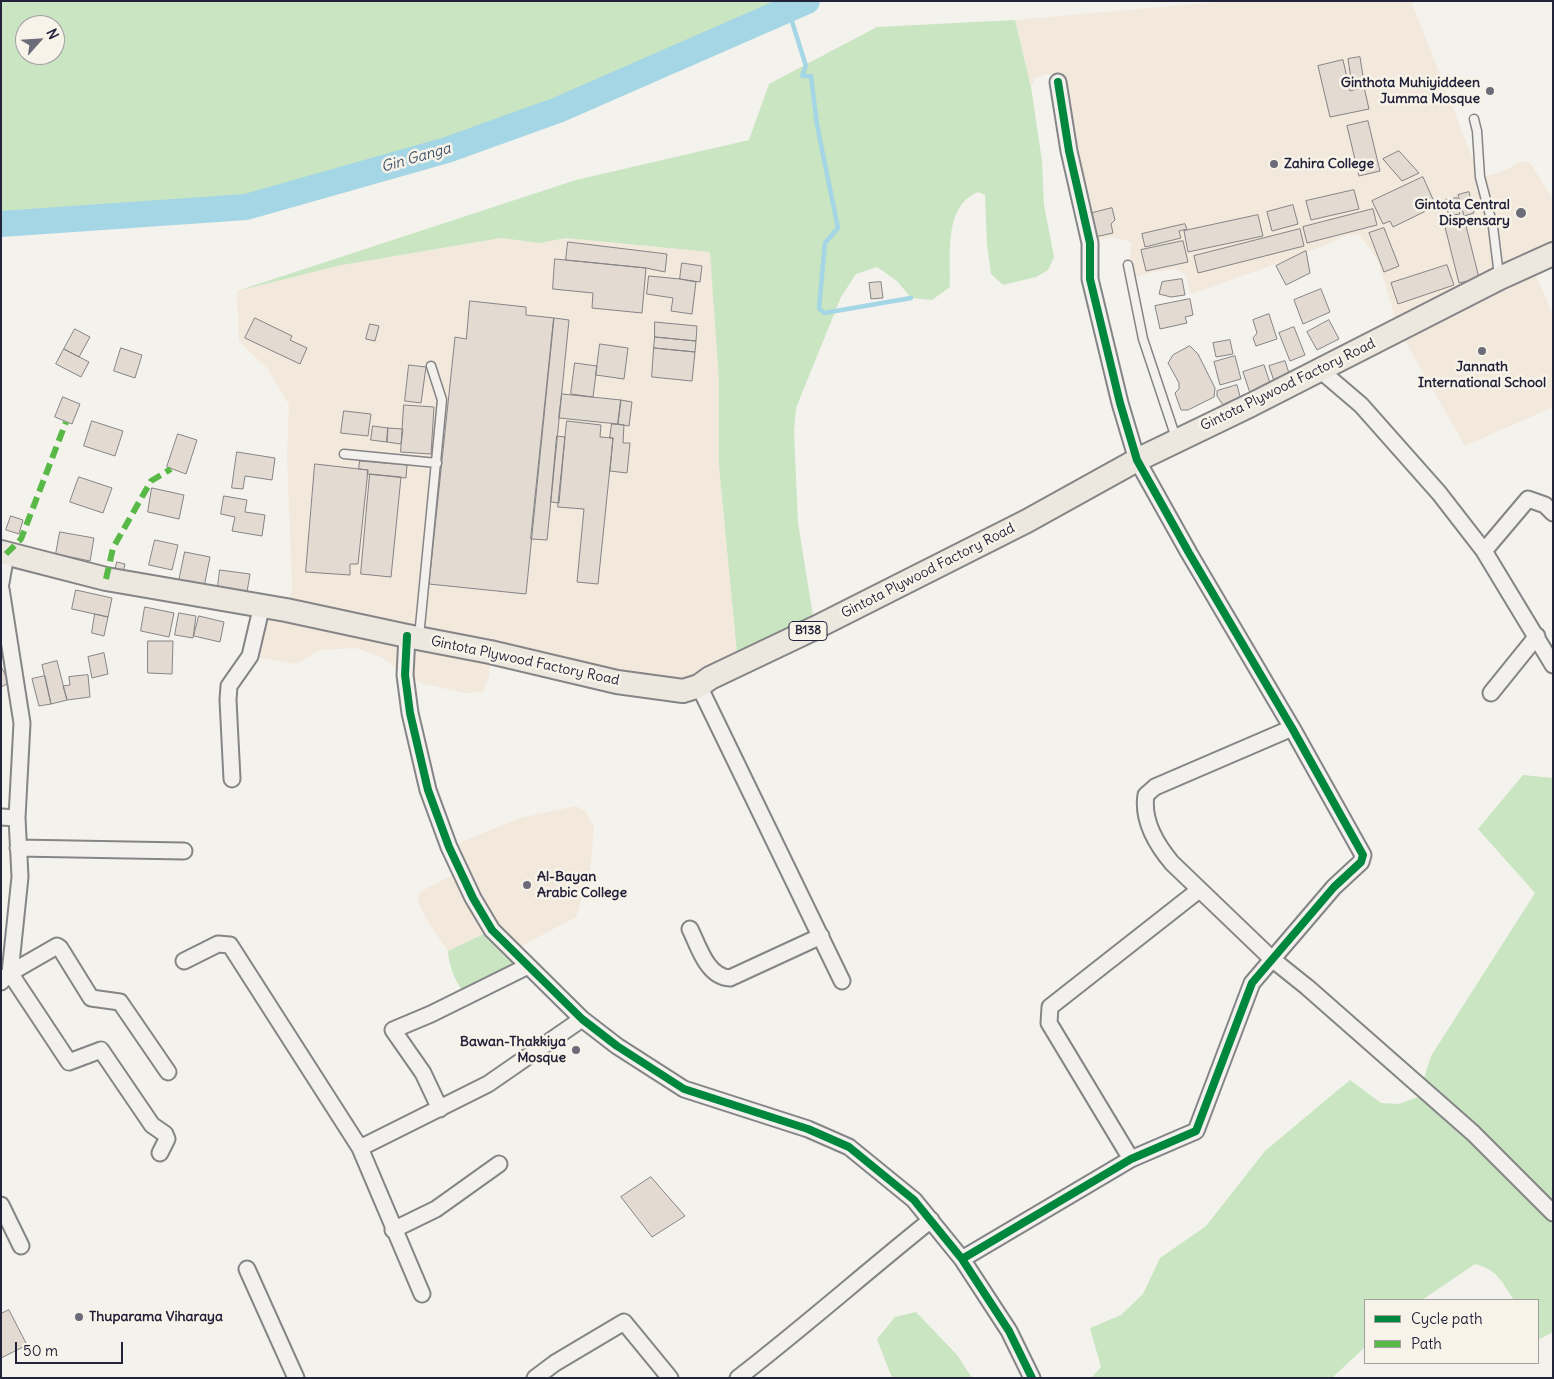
<!DOCTYPE html>
<style>
body{margin:0}
#map{position:relative;width:1554px;height:1379px;overflow:hidden;background:#f4f2ec;font-family:Delius,sans-serif}
canvas{display:block}
.frame{position:absolute;inset:0;border:2px solid #22223b;pointer-events:none}
.legend{position:absolute;left:1364px;top:1299px;width:175px;height:65px;box-sizing:border-box;background:#f7f3e8;border:1px solid #a29fa3;margin:0;padding:6px 9px;list-style:none;font-size:15px;color:#22223b}
.legend li{display:flex;align-items:center;gap:10px;height:25px}
.legend b{width:25px;border:1px solid #a29fa3}
.north{position:absolute;left:15px;top:15px;width:50px;height:50px;box-sizing:border-box;background:#f7f3e8;border:1px solid #a29fa3;border-radius:50%;rotate:64deg;font-size:14px;font-weight:700;line-height:20px;text-align:center;color:#22223b}
.north::after{content:'';display:block;margin:auto;width:18px;height:22px;background:#6c6b79;clip-path:polygon(50% 0,100% 100%,50% 72%,0 100%)}
.scale{position:absolute;left:15px;top:1342px;width:108px;height:22px;box-sizing:border-box;border:2px solid #22223b;border-top:0;padding-left:6px;font-size:15px;line-height:18px;white-space:nowrap;color:#22223b;-webkit-text-stroke:4px #f7f3e8;paint-order:stroke}
</style>
<div id="map">
<canvas width="1554" height="1379"></canvas>
<div class="frame"></div>
<ul class="legend">
<li><b style="height:6px;background:#00873e"></b>Cycle path</li>
<li><b style="height:6px;background:#58b947"></b>Path</li>
</ul>
<div class="north">N</div>
<div class="scale">50 m</div>
</div>
<script>
const g = document.querySelector('canvas').getContext('2d');
g.lineJoin = 'round';
function paint(path, color) { g.fillStyle = color; g.fill(path, 'evenodd'); }
function trace(path, color, width, dash) { g.strokeStyle = color; g.lineWidth = width; g.lineCap = dash ? 'butt' : 'round'; g.setLineDash(dash || []); g.stroke(path); }
function drawText(font, color, halo, rows, align = 'center') {
  g.font = font + ' Delius,sans-serif'; g.lineWidth = 5; g.setLineDash([]); g.textBaseline = 'middle'; g.strokeStyle = halo; g.fillStyle = color; for (const [text, x, y, turn = 0] of rows) {
    g.save(); g.translate(x, y); g.rotate((+turn || 0) * Math.PI / 180); g.textAlign = isNaN(turn) ? turn : align; if (halo) g.strokeText(text, 0, 0); g.fillText(text, 0, 0); g.restore();
  }
}
paint(new Path2D(`
 M1228 1H1411L1480 177 1491 175 1500 172 1510 168 1518 162 1524 161 1530 163 1553 199V254L1531 264 1553 315V407L1465 446 1399 330 1378 261 1364 241 1358 234 1347 235 1326 245 1278 263 1192 294 1189 292 1187 278 1182 272 1175 269 1154 272 1133 278 1128 265 1132 244 1126 240H1121L1112 237 1090 243 1058 82 1051 74 1044 75 1036 78 1031 87 1015 20Z
 M501 238 540 243 566 238 711 252 719 380V466L738 664 699 686 490 652 489 676 483 692 465 693 425 684 405 675 381 657 356 648 320 650 296 664 250 656 262 605 286 610 292 588 287 454 289 405 268 369 239 341 237 291 342 265Z
 M576 806 586 812 594 826 590 872 576 917 512 951 492 930 448 951 428 922 417 900 421 892 429 887 461 871 449 847 520 818Z`), '#f2e8dc');
paint(new Path2D(`
 M1 1H807L558 110 447 150 246 207 1 224ZM25 25H55V55H25Z
 M1015 20 1031 87 1042 161 1044 205 1054 257 1048 270 1036 277 1003 285 991 274 987 244 985 195 978 192C943 206 951 256 950 287L932 300 911 298 897 281 877 267 856 274 841 297 796 408 794 431 798 523 815 628 738 664 719 466V380L710 252 566 238 540 243 501 238 342 265 237 291 576 180 749 140 769 84 877 27Z
 M1523 775 1553 778V1332L1538 1340V1300H1514C1501 1281 1498 1270 1475 1264L1422 1300H1365V1347L1332 1378H1091L1101 1367 1090 1328 1121 1315 1143 1294 1160 1258 1206 1226 1265 1151 1350 1080 1381 1103 1399 1104 1418 1097 1431 1056 1535 893 1478 829Z
 M492 930 528 966 467 997C456 983 449 968 448 951Z
 M916 1312 957 1355 972 1378H892L877 1339 895 1317Z`), '#c9e5c1');
trace(new Path2D(`
 M788 9 806 66 802 76H811L817 125 838 228 825 243 819 308 824 313 911 298`), '#a4d6e6', 4.5);
trace(new Path2D(`
 M1 224 246 207 447 150 558 110 807 1`), '#a4d6e6', 26);
const building = new Path2D(`
 M1360 57 1364 83 1352 85 1348 59Z
 M1343 60 1350 91 1364 87 1369 109 1330 117 1318 66Z
 M1368 121 1380 171 1359 176 1347 126Z
 M1399 151 1419 173 1402 181 1383 159Z
 M1423 177 1436 206 1393 227 1390 221 1383 224 1372 201Z
 M1354 190 1359 209 1311 220 1306 201Z
 M1469 192 1474 213 1464 216 1458 195Z
 M1457 198 1460 214 1449 216 1445 200Z
 M1293 205 1298 224 1272 231 1267 212Z
 M1112 208 1115 220 1111 224 1113 233 1095 237 1089 214Z
 M1373 209 1377 225 1307 243 1303 227Z
 M1258 215 1263 236 1188 252 1184 231Z
 M1464 218 1479 278 1459 283 1444 223Z
 M1185 224 1187 229 1179 231 1181 238 1145 247 1142 234Z
 M1384 228 1399 266 1384 272 1369 233Z
 M1300 229 1304 246 1198 273 1194 256Z
 M1183 241 1188 262 1146 271 1141 250Z
 M568 242 667 254 665 272 646 268 566 260Z
 M1306 251 1310 273 1286 285 1276 266Z
 M555 259 646 268 642 313 592 308 593 293 553 289Z
 M682 263 702 266 700 282 680 279Z
 M1447 265 1454 285 1398 304 1391 283Z
 M649 276 680 279 696 282 692 314 671 311 673 298 647 294Z
 M1182 279 1185 295 1171 297 1159 294 1162 282Z
 M881 282 883 298 871 299 869 283Z
 M1321 289 1330 312 1303 324 1294 300Z
 M1190 299 1193 315 1185 317 1187 323 1160 329 1155 306Z
 M470 301 526 307V315L554 318 526 594 429 584 455 337 466 339Z
 M1269 314 1277 339 1256 346 1253 338 1257 333 1253 320Z
 M255 318 292 336 290 340 307 348 300 364 245 338Z
 M554 318 569 320 547 540 531 539Z
 M1329 320 1339 339 1317 350 1307 332Z
 M655 322 697 326 696 341 655 337Z
 M370 324 379 326 375 341 366 339Z
 M1294 327 1305 355 1290 361 1279 333Z
 M75 329 90 337 79 357 64 349Z
 M655 337 696 341 695 352 654 348Z
 M1230 340 1233 354 1216 357 1213 343Z
 M600 344 628 348 624 379 596 375Z
 M1190 346 1198 354 1215 388 1214 397 1188 410H1181L1175 393 1179 389V383L1168 363 1173 355Z
 M121 348 142 355 135 378 114 371Z
 M654 348 695 352 692 381 652 377Z
 M64 349 89 362 81 377 56 364Z
 M1235 356 1241 379 1220 385 1214 362Z
 M1285 361 1290 376 1274 381 1269 366Z
 M575 363 597 366 593 397 571 394Z
 M409 365 426 367 421 403 405 401Z
 M1264 365 1271 386 1250 393 1243 372Z
 M1237 385 1241 400 1223 405 1217 396V391Z
 M562 394 621 400 618 424 559 418Z
 M63 397 80 404 72 424 55 417Z
 M621 400 632 402 629 426 618 424Z
 M404 405 434 407 431 454 401 452Z
 M344 411 371 414 368 436 341 433Z
 M92 421 123 431 115 456 84 446Z
 M567 421 601 425 600 437 613 438 598 584 577 582 584 509 558 507Z
 M612 424 624 425 623 443H630L627 473 610 471 613 438H610Z
 M373 426 388 428 387 442 371 440Z
 M388 428 403 429 401 444 387 442Z
 M178 434 197 440 186 474 167 467Z
 M557 436 565 437 559 503 551 502Z
 M237 452 275 458 272 480 245 476 243 489 232 488Z
 M360 461 407 465 406 478 367 474 368 470 359 469Z
 M315 464 368 470 358 564H350V575L306 572Z
 M370 474 401 477 391 577 361 574Z
 M79 477 112 488 103 513 70 502Z
 M152 488 184 495 179 519 148 512Z
 M224 496 247 500 245 512 265 515 262 536 232 531 235 517 221 514Z
 M11 516 23 520 19 534 6 530Z
 M60 532 94 538 90 561 56 554Z
 M155 540 178 545 172 570 149 565Z
 M185 552 210 557 204 587 179 581Z
 M117 562 125 564 123 573 115 571Z
 M220 570 250 574 246 598 217 594Z
 M76 590 112 598 108 617 72 609Z
 M145 607 174 613 169 637 141 631Z
 M179 613 196 616 193 638 175 635Z
 M95 614 108 617 104 636 92 633Z
 M199 616 224 622 220 642 194 636Z
 M148 641H173L172 674 148 673Z
 M104 653 108 674 92 678 88 657Z
 M57 661 67 700 51 704 42 665Z
 M1 666 9 683 1 687Z
 M88 675 90 697 67 700 63 686 70 685 69 677Z
 M45 676 51 704 39 706 32 679Z
 M651 1177 685 1216 652 1237 621 1197Z
 M9 1310 27 1345 1 1358V1314Z`);
paint(building, '#e3dad1');
trace(building, '#858486', 1);
const service = new Path2D(`
 M1474 119 1477 131 1480 177 1493 227 1499 276
 M1128 265 1143 339 1176 438
 M344 454 437 463
 M419 637 442 400 431 366`);
const minor = new Path2D(`
 M1320 370 1361 405 1439 493 1484 551 1553 665
 M1484 551 1528 499 1545 505 1553 513
 M1 583 6 554
 M1 589 22 723 17 818 20 877 10 973 1 982
 M407 636 405 675 410 713 428 790 449 847 473 898 492 930 582 1019 617 1046 684 1089 808 1129 849 1147 914 1200 962 1259 1009 1331 1032 1378
 M699 686 842 981
 M1491 693 1537 636
 M1292 728 1155 787 1146 795C1142 820 1156 844 1172 863L1272 959 1307 987 1473 1133 1553 1213
 M232 779 228 700 229 686 250 656 262 605
 M1 817 17 818
 M18 848 184 851
 M690 929C699 947 707 977 730 978L821 936
 M184 961 218 944 230 945 360 1148 422 1294
 M440 1109 423 1073 393 1030 431 1014 528 966
 M360 1148 488 1084 582 1019
 M160 1153 167 1139 165 1134 152 1125 101 1050 69 1062 10 973 57 946 60 948 91 998 120 1002 168 1072
 M1131 1159 1049 1023 1050 1007 1199 890
 M1 1205 21 1246
 M393 1230 436 1209 499 1164
 M962 1259 1131 1159 1196 1131 1252 983 1334 887 1361 862 1363 855 1292 728 1189 553 1137 460 1120 403 1090 279V243L1069 151 1058 82
 M247 1269 296 1378
 M535 1378 555 1363 624 1322 670 1378
 M738 1378C804 1327 866 1272 931 1220`);
const primary = new Path2D(`
 M1 552 106 579 286 610 407 636 490 652 617 682 683 691 699 686 710 678 815 628 1027 521 1137 460 1251 405 1500 278 1553 254`);
trace(service, '#858486', 11);
trace(minor, '#858486', 19);
trace(primary, '#858486', 26);
trace(service, '#f2f1ed', 8);
trace(minor, '#f2f1ed', 15);
trace(primary, '#ede8df', 22);
trace(new Path2D(`
 M6 554 21 539 66 422
 M106 579 113 548 151 481 171 469`), '#58b947', 6, [12, 6]);
trace(new Path2D(`
 M407 636 405 675 410 713 428 790 449 847 473 898 492 930 582 1019 617 1046 684 1089 808 1129 849 1147 914 1200 962 1259 1009 1331 1032 1378
 M962 1259 1131 1159 1196 1131 1252 983 1334 887 1361 862 1363 855 1292 728 1189 553 1137 460 1120 403 1090 279V243L1069 151 1058 82`), '#00873e', 8);
for (const [x, y, r, color] of [
 [1490,91,5,"#6c6b79"],
 [1274,164,5,"#6c6b79"],
 [1521,213,6,"#6c6b79"],
 [1482,351,5,"#6c6b79"],
 [527,885,5,"#6c6b79"],
 [576,1050,5,"#6c6b79"],
 [79,1317,5,"#6c6b79"]
]) { const dot = new Path2D(); dot.arc(x, y, r, 0, 2 * Math.PI); g.fillStyle = color; g.fill(dot); trace(dot, '#f7f3e8', 2); }
for (const [x, y, w] of [
 [808,631,38]
]) { const box = new Path2D(); box.roundRect(x - w / 2, y - 9.5, w, 19, 4); g.fillStyle = '#f7f3e8'; g.fill(box); trace(box, '#22223b', 1); }
drawText('bold 12px', '#22223b', null, [
 ["B138",808,631]
]);
drawText('bold 14px', '#22223b', '#f7f3e8', [
 ["Ginthota Muhiyiddeen",1480,83],
 ["Jumma Mosque",1480,99],
 ["Zahira College",1284,164,"left"],
 ["Gintota Central",1510,205],
 ["Dispensary",1510,221],
 ["Jannath",1482,367,"center"],
 ["International School",1482,383,"center"],
 ["Al-Bayan",537,877,"left"],
 ["Arabic College",537,893,"left"],
 ["Bawan-Thakkiya",566,1042],
 ["Mosque",566,1058],
 ["Thuparama Viharaya",89,1317,"left"]
], 'right');
drawText('14px', '#22223b', '#f7f3e8', [
 ["Gintota Plywood Factory Road",1288,385,-26],
 ["Gintota Plywood Factory Road",928,571,-27],
 ["Gintota Plywood Factory Road",525,661,12]
]);
drawText('italic 15px', '#3f546d', '#f7f3e8', [
 ["Gin Ganga",416,158,-16]
]);
</script>
